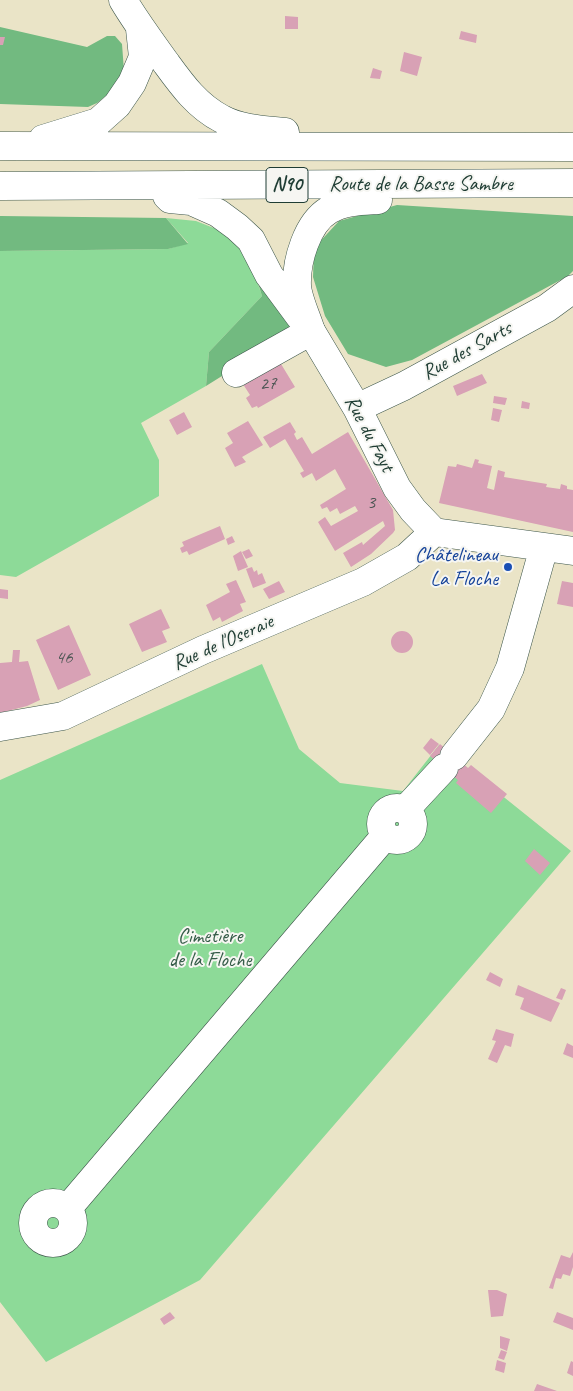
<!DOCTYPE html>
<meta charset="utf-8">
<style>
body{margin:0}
canvas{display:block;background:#eae4c7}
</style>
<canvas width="573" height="1391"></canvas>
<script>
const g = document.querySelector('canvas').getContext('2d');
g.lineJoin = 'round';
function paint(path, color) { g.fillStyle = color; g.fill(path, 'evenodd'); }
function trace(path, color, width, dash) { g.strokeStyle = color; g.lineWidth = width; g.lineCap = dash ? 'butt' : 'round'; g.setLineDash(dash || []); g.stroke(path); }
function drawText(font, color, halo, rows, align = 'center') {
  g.font = font + ' Caveat,sans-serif'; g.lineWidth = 4; g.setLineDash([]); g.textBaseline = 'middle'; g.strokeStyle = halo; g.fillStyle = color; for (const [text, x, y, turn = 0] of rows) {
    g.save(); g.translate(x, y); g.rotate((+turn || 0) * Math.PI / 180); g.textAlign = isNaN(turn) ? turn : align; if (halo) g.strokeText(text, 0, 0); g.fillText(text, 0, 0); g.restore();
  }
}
paint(new Path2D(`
 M166 218 196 221 229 234 251 263 262 296 209 352 206 386 141 423 159 460V496L16 577 0 575V251L168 249 188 243Z
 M262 664 299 749 340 783 403 791 439 745 571 851 200 1280 46 1362 0 1302V780Z`), '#8dda98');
paint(new Path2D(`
 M0 27 87 47 107 36H115L122 44 124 71 111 92 97 103 88 107 0 104Z
 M397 205 573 216V271L568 276 412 360 386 367 348 354 325 316 313 277 314 248 339 221Z
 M0 216 166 218 188 244 168 249 0 251Z
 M257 280 294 331 206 386 209 352 262 296Z`), '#72ba80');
paint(new Path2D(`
 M285 16 298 17V29H285Z
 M461 31 477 35 476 43 459 39Z
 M0 37H5L3 45H0Z
 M404 52 422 57 417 76 400 71Z
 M373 68 382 71 380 79 370 78Z
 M278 359 295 387 258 408 257 406 252 408 246 398 250 395 241 381Z
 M482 374 487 383 457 396 453 386Z
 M494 396 507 398 505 405 493 403Z
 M522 401 530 403 529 409 521 408Z
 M493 408 502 410 499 422 491 420Z
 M184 412 192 427 177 435 169 420Z
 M248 421 263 445 242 457 246 462 235 467 225 448 233 443 227 433Z
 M290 422 296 432 294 434 297 440 302 437 312 454 348 432 393 510 395 530 393 533 371 554 351 567 343 553 362 542 363 545 385 526 383 521 335 551 318 522 325 517 331 526 358 511 355 506 340 514 337 508 330 512 327 507 322 509 320 505 346 489 335 469 316 481 312 473 303 478 300 473 304 471 285 439 270 448 263 437Z
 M475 459 479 460 478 463 492 466 487 488 494 490 498 470 505 472 504 477 547 484 546 487 560 489 561 484 567 486V489L573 490V532L439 503 448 466 456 467 457 464 472 468Z
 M220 526 225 539 189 555 187 551 182 553 180 548 184 546 182 542Z
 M232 536 235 542 228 545 226 539Z
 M249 549 253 556 246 559 242 552Z
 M241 551 248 567 238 571 233 556Z
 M252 567 254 572 257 570 258 575 262 573 266 583 253 588 246 569Z
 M236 580 246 602 240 604 243 611 222 622 220 617 213 621 206 605 230 592 226 584Z
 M279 581 285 592 269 599 263 589Z
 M562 581 573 583V607L557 604Z
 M0 589 8 590V599L0 598Z
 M161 609 170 628 162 631 167 642 142 652 129 624Z
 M69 625 91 675 58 690 36 640Z
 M391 642a11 11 0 1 1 22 0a11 11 0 1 1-22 0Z
 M13 650H20L19 662 28 661 40 700 27 706 0 713V663L12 662Z
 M431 738 439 744 430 755 423 748Z
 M440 744 468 768 471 765 507 794 491 813 456 783 458 780 430 756Z
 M534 849 550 863 540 875 525 861Z
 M490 972 503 979 500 987 486 980Z
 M518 985 560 1003 551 1022 520 1009 524 998 515 995Z
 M561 988 566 990 562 1000 556 998Z
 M496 1029 514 1034 511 1047 505 1045 497 1063 488 1059 496 1041 492 1040Z
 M567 1043 573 1046V1058L563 1054Z
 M573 1252V1267L570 1276 563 1274 561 1279 556 1278 553 1289 549 1288 561 1255 570 1258Z
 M488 1290H497L507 1294 503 1316 491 1317Z
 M170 1312 175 1318 164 1325 160 1319Z
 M557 1312 573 1318V1330L553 1322Z
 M500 1336 510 1339 507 1351 500 1348Z
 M501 1350 507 1352 504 1360 498 1358Z
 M497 1360 506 1363 504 1373 495 1370Z
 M571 1361 573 1362V1376L567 1373Z
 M537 1384 557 1391H534Z`), '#d8a1b5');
const minor = new Path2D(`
 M236 373 311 331 357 408 397 488 413 510 434 532
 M357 408 404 386 547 308 573 289
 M434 532 573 551
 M0 727 63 716 203 650 363 582 407 557 434 532
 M454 756 491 709 510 668 544 547
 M381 824a16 16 0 1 1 32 0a16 16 0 1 1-32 0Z
 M405 810 444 768
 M33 1223a20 20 0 1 1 40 0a20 20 0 1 1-40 0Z
 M68 1208 385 836`);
const highway = new Path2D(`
 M123 0C136 22 151 42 166 63 182 85 197 106 222 119 240 129 265 130 285 132
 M43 139 98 122 117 105 132 83 143 57 140 29
 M0 146 573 147
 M0 186 573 183
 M167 196 170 199 191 201 218 213 237 227 251 240 269 275 300 317
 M311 331C307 318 298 299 297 286 296 261 307 223 329 210 344 201 362 201 378 200`);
trace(minor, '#3d564a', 29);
trace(highway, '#3d564a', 29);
trace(minor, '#fff', 28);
trace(highway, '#fff', 28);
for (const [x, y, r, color] of [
 [508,567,5,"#1a4fb4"]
]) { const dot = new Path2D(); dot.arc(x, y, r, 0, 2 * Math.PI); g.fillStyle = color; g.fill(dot); trace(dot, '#f6f6f2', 2); }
drawText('19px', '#4d5654', null, [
 ["27",268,384],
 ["3",371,503],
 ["46",64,658]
]);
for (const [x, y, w] of [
 [287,185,42]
]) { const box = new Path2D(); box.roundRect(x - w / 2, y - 17.5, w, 35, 4); g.fillStyle = '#f6f6f2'; g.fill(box); trace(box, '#1f3d34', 1); }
drawText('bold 20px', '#1f3d34', null, [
 ["N90",287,185]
]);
drawText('21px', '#1f3d34', '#f6f6f2', [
 ["Route de la Basse Sambre",421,184],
 ["Rue des Sarts",467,351,-29],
 ["Rue du Fayt",369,434,62],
 ["Rue de l'Oseraie",223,643,-24]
]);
drawText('21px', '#164399', '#f6f6f2', [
 ["Châtelineau",498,555],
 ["La Floche",498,579]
], 'right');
drawText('21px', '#355c48', '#f6f6f2', [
 ["Cimetière",210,936],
 ["de la Floche",210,960]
]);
</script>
